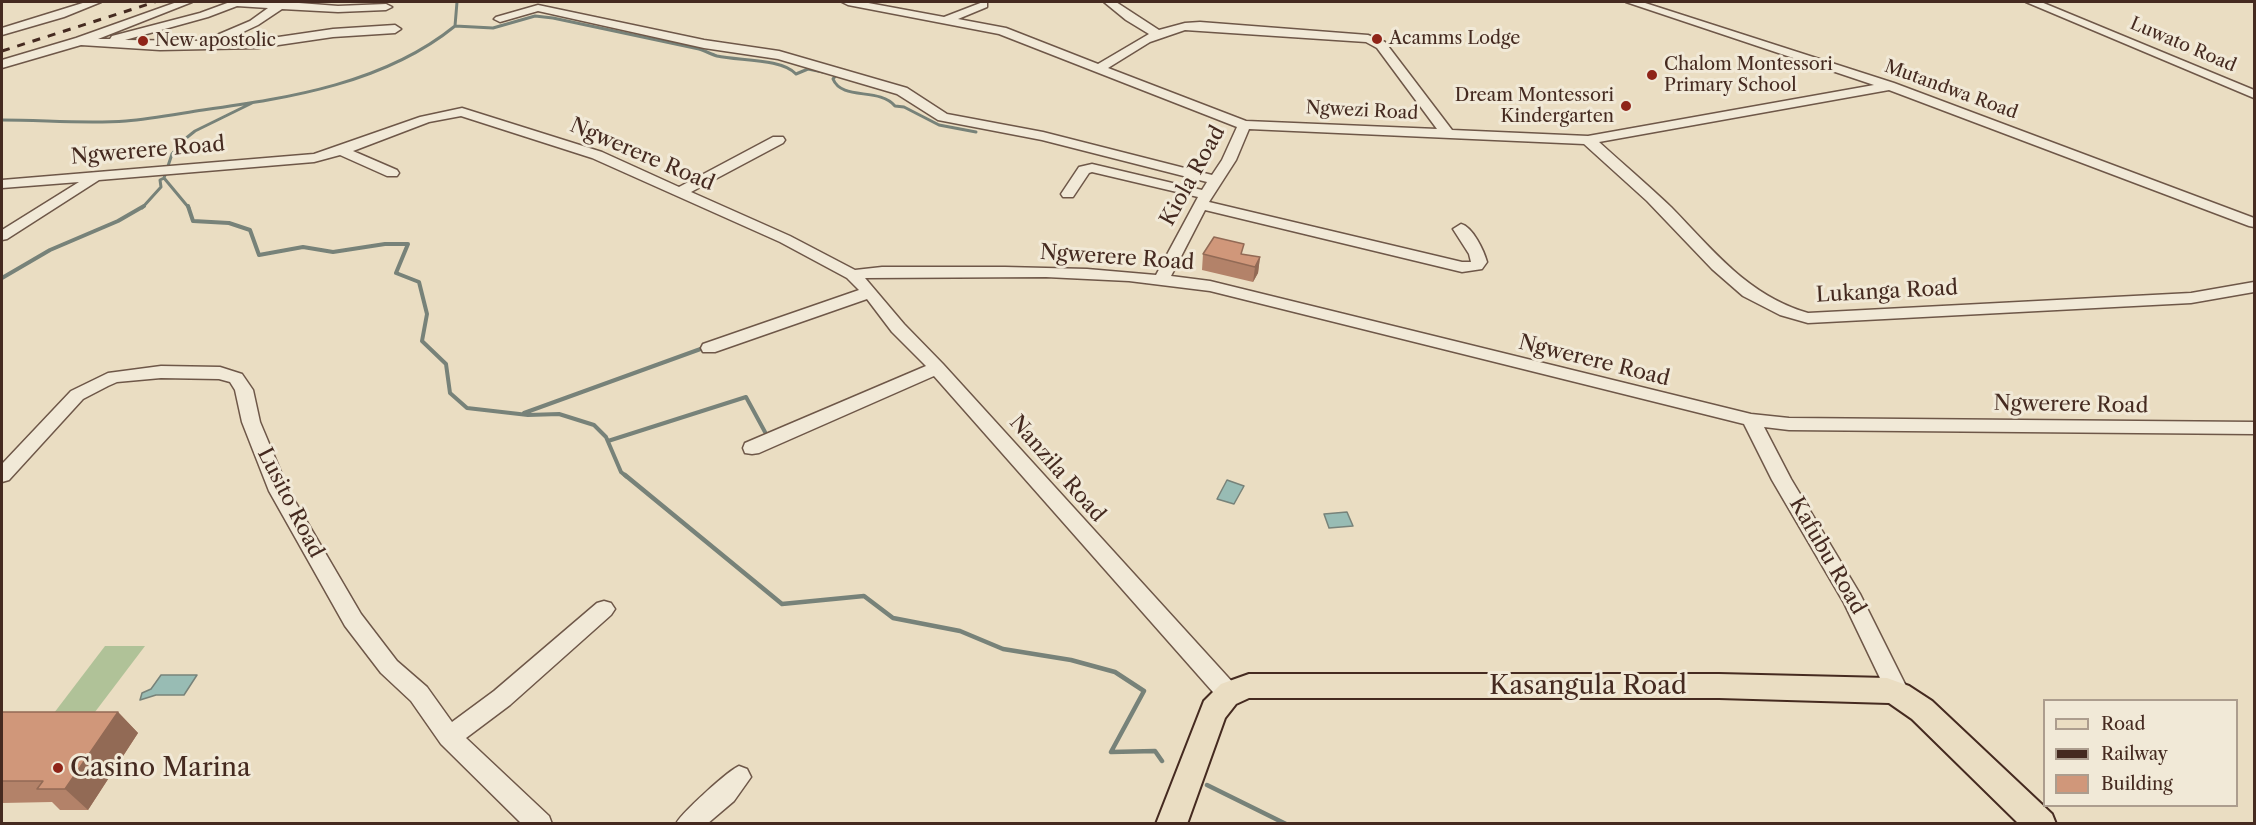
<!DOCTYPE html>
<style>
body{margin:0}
#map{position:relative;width:2256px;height:825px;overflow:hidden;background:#eaddc2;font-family:"Libre Caslon Text",serif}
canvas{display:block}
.frame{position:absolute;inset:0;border:3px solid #452a20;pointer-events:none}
.legend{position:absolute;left:2043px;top:699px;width:195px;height:108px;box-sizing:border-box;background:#f1e9d7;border:2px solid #ac9d8e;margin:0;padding:8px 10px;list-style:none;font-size:18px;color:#452a20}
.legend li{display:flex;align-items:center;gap:12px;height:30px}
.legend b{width:30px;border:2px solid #ac9d8e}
</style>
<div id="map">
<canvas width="2256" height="825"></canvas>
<div class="frame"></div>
<ul class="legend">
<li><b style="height:8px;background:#eaddc2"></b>Road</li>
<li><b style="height:8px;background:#452a20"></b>Railway</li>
<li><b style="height:16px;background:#d0977a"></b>Building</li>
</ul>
</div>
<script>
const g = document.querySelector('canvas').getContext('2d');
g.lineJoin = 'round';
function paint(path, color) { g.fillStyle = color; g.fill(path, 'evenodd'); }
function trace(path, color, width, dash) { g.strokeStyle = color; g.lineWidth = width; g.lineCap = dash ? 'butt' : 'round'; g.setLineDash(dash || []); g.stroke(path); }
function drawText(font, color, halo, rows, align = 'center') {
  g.font = font + ' "Libre Caslon Text",serif'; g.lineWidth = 6; g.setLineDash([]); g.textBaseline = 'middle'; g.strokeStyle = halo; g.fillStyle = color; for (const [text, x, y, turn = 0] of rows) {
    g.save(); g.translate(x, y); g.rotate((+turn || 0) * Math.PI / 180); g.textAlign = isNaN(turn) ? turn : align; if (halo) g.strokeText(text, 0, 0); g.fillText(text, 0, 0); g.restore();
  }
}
paint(new Path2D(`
 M105 646H145L95 712 54 713Z`), '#b0c298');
const water = new Path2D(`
 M1227 480 1244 486 1234 504 1217 499Z
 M1347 512 1353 526 1329 528 1324 514Z
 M161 675H197L184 695H156L140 700 142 693 151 689Z`);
paint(water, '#98bcb4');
trace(water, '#778279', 1.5);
trace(new Path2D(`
 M455 26 493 28 535 16 553 18 699 49C705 51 711 54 717 56 738 61 782 58 796 74L808 69 823 72
 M836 75 833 79C842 101 879 87 895 106L904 107 939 125 976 132
 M2 120C43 120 85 124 126 121 151 119 177 114 203 110 290 98 385 83 455 26L457 2
 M142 208 161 187 160 180 164 178
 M189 208 164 178 172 154 185 139 195 131 252 103`), '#778279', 3);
trace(new Path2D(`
 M188 206 193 221 229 223 250 230 259 255 303 247 333 252 385 244H408L396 273 419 282 427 314 422 341 446 364 450 393 467 408 528 415 559 414 594 425 606 437 621 472 627 477
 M2 278 50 250 118 221 144 206
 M524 413 706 347
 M608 441 746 397 765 432`), '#778279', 4);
trace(new Path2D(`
 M625 475 782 604 864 596 893 618 960 631 1003 649 1071 660 1115 672 1144 691 1111 752 1155 751 1162 761
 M1207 785 1286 824`), '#778279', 4.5);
const minor = new Path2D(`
 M86 2H101L64 17 2 35V28Z
 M177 2H192L98 39H110L112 36 200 13 230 2H286L338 6 386 4 392 7 386 10 338 12 282 9 258 25 224 41 258 40 333 29 395 25 401 29 395 33 333 37 258 48 160 50 81 45 2 68V60L76 38ZM237 6 268 8 250 21 210 38 208 41 125 40 208 17Z
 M842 2H863L944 17 983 2 987 3V7L958 19 1006 28 1098 64 1149 34 1126 20 1104 2H1116L1159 30 1185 23 1200 22 1368 35 1385 42 1452 130 1588 136 1874 85 1626 2H1642L1894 83 2254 218V227L2249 226 1889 90 1599 142C1623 164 1648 185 1671 207 1713 250 1748 296 1808 313L2191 293 2254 282V292L2191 303 1808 323 1780 315 1743 296 1712 269 1647 201 1584 144 1249 129 1236 160 1209 202 1462 262H1471L1469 254 1453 229 1461 224C1473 227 1484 251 1487 262L1482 269 1462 272 1205 210 1171 276 1210 281 1751 414 1789 418 2254 422V434L1789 430 1764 427 1791 479 1860 594 1910 694 1907 701 1899 703 1891 701 1844 603 1772 480 1744 424 1210 291 1129 281 1046 277 865 278 904 324 943 364 1236 686 1239 693 1236 700 1228 702 1220 700 934 376 759 453 752 454 745 453 743 448 745 443 926 366 892 332 867 299 715 352H703L701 348 703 344 859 290 847 278 780 242 592 158 461 116 429 122 353 151 397 170 399 173 397 176H387L340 155 314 162 99 180 7 239 2 240V230L79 182 2 188V180L314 154 420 117 462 108 602 152 679 187 773 137H783L785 140 783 143 691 192 790 236 855 270 882 267H1005L1087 269 1156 275 1198 197 1092 172 1089 173 1073 197H1063L1061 194 1079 167 1092 164 1202 190 1207 182 1042 140 938 120 897 94 778 59 704 48 538 11 500 22 494 19 496 17 538 5 704 40 779 51 907 88 947 114 1043 132 1212 175 1222 160 1237 127 999 34 848 5ZM1185 30 1366 42 1377 48 1437 129 1246 121 1108 68 1150 42Z
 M2026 2H2041L2254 90V98Z
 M161 366 220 367 242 374 253 390 260 422 289 491 361 614 397 661 427 687 452 722 494 691 597 603 604 601 611 603 615 609 611 615 510 705 466 738 549 816 552 824H522L441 744 411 701 381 673 345 626 269 491 242 422 235 390 230 382 219 379 161 378 117 382 108 386 83 399 9 480 2 482V464L71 391 108 373Z
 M739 766 747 769 751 777 734 801 707 824H676C680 814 729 770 739 766Z`);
const major = new Path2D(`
 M1249 674H1719L1887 678 1909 686 1932 701 2052 814 2056 824H2019L1912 719 1889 703 1719 698H1249L1236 704 1225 718 1187 824H1156L1204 701 1221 684Z`);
trace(minor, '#6e5748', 3);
trace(major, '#452a20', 4);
paint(minor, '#f1e9d7');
paint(major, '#eaddc2');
trace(new Path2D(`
 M2 51 155 2`), '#452a20', 3, [8, 8]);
paint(new Path2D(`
 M1203 254 1260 257 1258 273 1253 282 1202 270Z
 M2 712H118L138 733 88 810H60L52 802 2 803Z`), '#b38269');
paint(new Path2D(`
 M1260 257 1258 273 1253 282 1255 267Z
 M118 712 138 733 88 810 65 789Z`), '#926a55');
const building = new Path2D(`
 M1214 237 1244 244 1241 254 1260 257 1255 267 1203 254Z
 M2 712H118L65 789H37L43 781H2Z`);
paint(building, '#d0977a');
trace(building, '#926a55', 1.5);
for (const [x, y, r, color] of [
 [1377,39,6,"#8f2418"],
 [143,41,6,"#8f2418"],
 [1652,75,6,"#8f2418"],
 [1626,106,6,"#8f2418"],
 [58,768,6,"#8f2418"]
]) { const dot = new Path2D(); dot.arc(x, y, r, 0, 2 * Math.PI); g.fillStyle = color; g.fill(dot); trace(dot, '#f1e9d7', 2); }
drawText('18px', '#452a20', '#f1e9d7', [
 ["Acamms Lodge",1389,39],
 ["New apostolic",155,41],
 ["Chalom Montessori",1664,65],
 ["Primary School",1664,86],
 ["Dream Montessori",1614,96,"right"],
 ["Kindergarten",1614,117,"right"]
], 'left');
drawText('18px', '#452a20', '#f1e9d7', [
 ["Luwato Road",2183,45,23],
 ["Mutandwa Road",1951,90,20],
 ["Ngwezi Road",1362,111,3]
]);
drawText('21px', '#452a20', '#f1e9d7', [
 ["Ngwerere Road",148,151,-5],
 ["Ngwerere Road",642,155,23],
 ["Kiola Road",1193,176,-61],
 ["Ngwerere Road",1117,258,4],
 ["Lukanga Road",1887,292,-3],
 ["Ngwerere Road",1594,361,14],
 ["Ngwerere Road",2071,405,1],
 ["Nanzila Road",1057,469,49],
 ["Lusito Road",290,503,63],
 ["Kafubu Road",1827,556,60]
]);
drawText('26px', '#452a20', '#f1e9d7', [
 ["Kasangula Road",1588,686]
]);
drawText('26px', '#452a20', '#f1e9d7', [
 ["Casino Marina",70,768]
], 'left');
</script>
